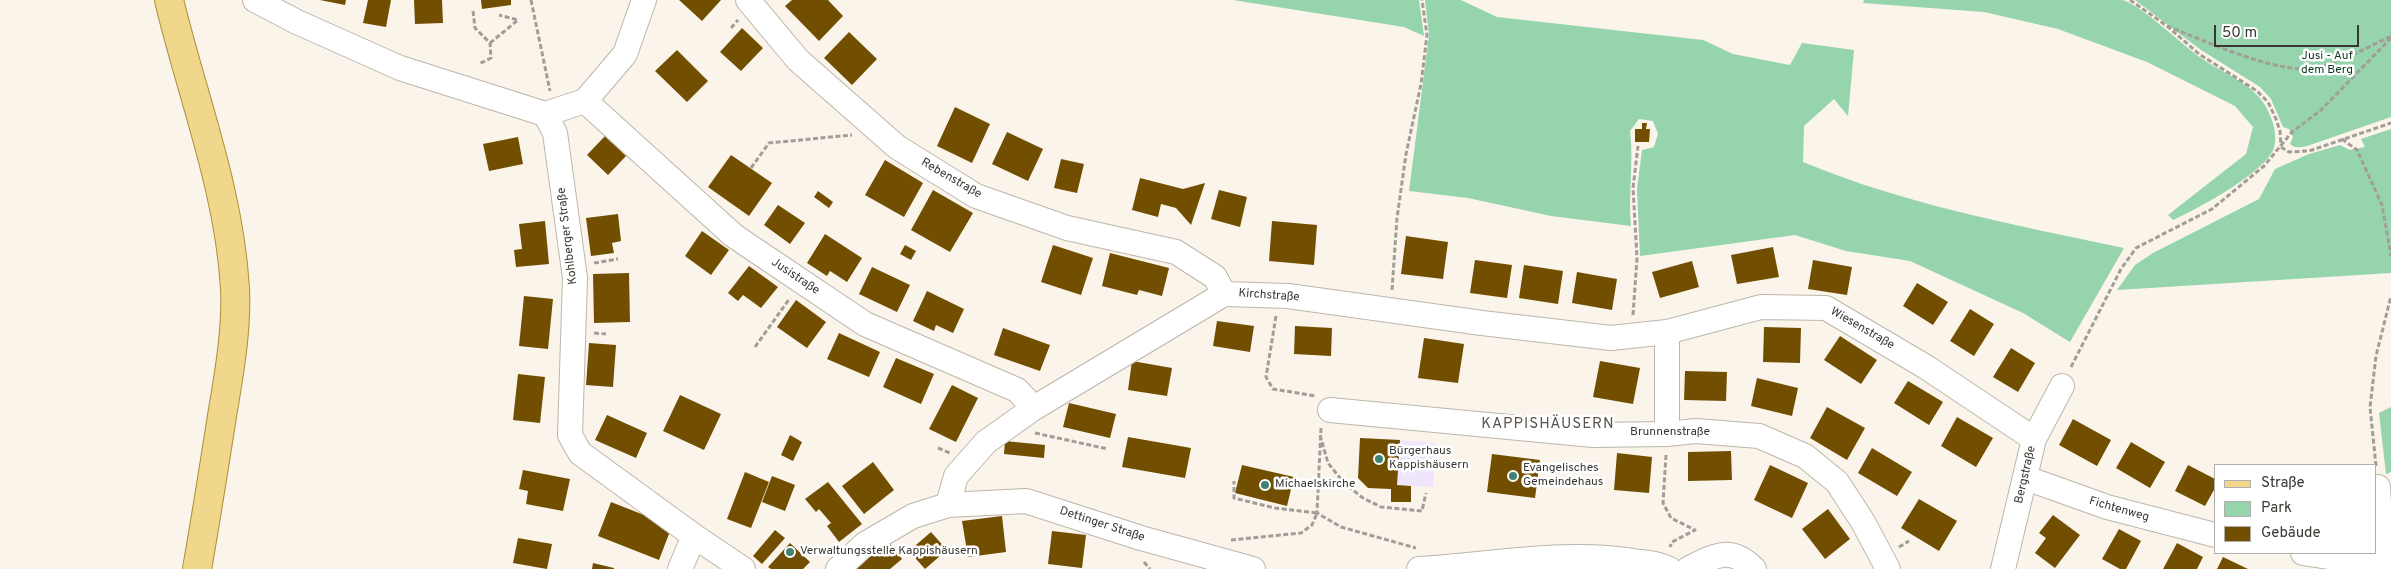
<!DOCTYPE html>
<meta charset="utf-8">
<style>
body{margin:0}
#map{position:relative;width:2391px;height:569px;overflow:hidden;background:#faf4ea;font-family:Overpass,sans-serif}
canvas{display:block}
.legend{position:absolute;left:2214px;top:464px;width:162px;height:90px;box-sizing:border-box;background:#fff;border:1px solid #b0afad;margin:0;padding:6px 9px;list-style:none;font-size:15px;color:#3a3733}
.legend li{display:flex;align-items:center;gap:10px;height:25px}
.legend b{width:25px;border:1px solid #b0afad}
.scale{position:absolute;left:2214px;top:25px;width:145px;height:22px;box-sizing:border-box;border:2px solid #3a3733;border-top:0;padding-left:6px;font-size:15px;line-height:18px;white-space:nowrap;color:#3a3733;-webkit-text-stroke:4px #fff;paint-order:stroke}
</style>
<div id="map">
<canvas width="2391" height="569"></canvas>
<ul class="legend">
<li><b style="height:6px;background:#f1d78b"></b>Straße</li>
<li><b style="height:14px;background:#95d4ad"></b>Park</li>
<li><b style="height:14px;background:#724f00"></b>Gebäude</li>
</ul>
<div class="scale">50 m</div>
</div>
<script>
const g = document.querySelector('canvas').getContext('2d');
g.lineJoin = 'round';
function paint(path, color) { g.fillStyle = color; g.fill(path, 'evenodd'); }
function trace(path, color, width, dash) { g.strokeStyle = color; g.lineWidth = width; g.lineCap = dash ? 'butt' : 'round'; g.setLineDash(dash || []); g.stroke(path); }
function drawText(font, color, halo, rows, align = 'center') {
  g.font = font + ' Overpass,sans-serif'; g.lineWidth = 5; g.setLineDash([]); g.textBaseline = 'middle'; g.strokeStyle = halo; g.fillStyle = color; for (const [text, x, y, turn = 0] of rows) {
    g.save(); g.translate(x, y); g.rotate((+turn || 0) * Math.PI / 180); g.textAlign = isNaN(turn) ? turn : align; if (halo) g.strokeText(text, 0, 0); g.fillText(text, 0, 0); g.restore();
  }
}
paint(new Path2D(`
 M1400 440 1436 443 1433 487 1397 485Z`), '#f0e6fc');
paint(new Path2D(`
 M1233 0H1419L1424 36 1404 27Z
 M1425 0H1461L1497 17 1703 40 1733 54 1790 65 1802 43 1854 50 1848 116 1834 99 1804 126 1803 162C1906 205 2016 225 2124 248L2070 342 2023 313 1910 261 1846 251 1795 235 1640 256 1637 189 1642 150 1654 147 1658 134 1653 121 1639 119 1630 131C1634 163 1628 194 1631 226L1551 216 1468 198 1409 191 1429 35Z
 M1864 0C1923 0 1983 0 2042 0 2068 0 2096 0 2122 0 2137 2 2183 45 2198 56 2217 70 2241 78 2258 96 2269 108 2279 131 2274 148 2265 173 2197 209 2173 220L2168 215 2246 154 2253 127 2235 106 2147 62 2058 29 1984 12 1863 3Z
 M2135 0H2391V117L2307 146C2301 147 2295 149 2290 144L2293 137 2289 129 2283 127 2271 99 2260 87 2201 50Z
 M2391 129V273L2117 290 2135 265 2153 253 2259 199 2275 169 2309 154 2340 145 2350 150 2365 147 2361 139Z
 M2391 407V472L2386 474 2379 413Z`), '#95d4ad');
paint(new Path2D(`
 M320 0H346L345 5Z
 M368 0H391L386 27 363 23Z
 M414 0H442L443 23 415 24Z
 M481 0H511V5L482 9Z
 M679 0H721L702 21Z
 M792 0H828L843 16 819 41 785 6Z
 M742 28 763 48 741 71 720 52Z
 M849 32 877 59 852 85 824 58Z
 M677 50 708 81 687 102 655 71Z
 M955 107 990 124 972 163 937 146Z
 M1642 123H1647L1646 129H1650L1649 142H1635V129H1642Z
 M1007 132 1043 149 1028 181 992 164Z
 M605 136 626 156 608 175 587 155Z
 M518 137 523 164 489 171 483 144Z
 M731 155 772 183 749 216 708 187Z
 M1061 159 1084 164 1077 193 1054 188Z
 M885 160 923 183 904 217 865 195Z
 M1140 178 1183 189 1205 183 1191 225 1176 208 1161 204 1158 217 1132 210Z
 M933 190 973 213 950 252 911 230Z
 M1219 190 1247 197 1240 227 1211 219Z
 M818 191 833 202 829 208 814 197Z
 M778 205 805 223 790 244 764 225Z
 M618 214 621 241 612 243 614 253 591 256 586 218Z
 M545 221 549 264 516 267 514 250 522 249 519 224Z
 M1272 221 1317 225 1314 265 1269 261Z
 M702 231 729 250 711 275 685 256Z
 M825 234 862 258 847 282 830 271 827 276 807 263Z
 M1406 236 1448 242 1443 279 1401 274Z
 M905 245 916 251 911 260 900 254Z
 M1053 245 1093 258 1081 295 1041 282Z
 M1773 247 1779 277 1737 284 1731 255Z
 M1110 253 1169 268 1162 296 1139 290 1137 295 1102 286Z
 M1475 260 1512 265 1507 298 1470 293Z
 M1813 260 1852 267 1847 295 1808 289Z
 M1692 261 1699 287 1660 298 1652 272Z
 M1524 265 1563 271 1558 304 1519 298Z
 M749 266 778 287 761 308 743 295 738 301 728 293Z
 M872 267 910 285 897 312 859 294Z
 M1577 272 1617 279 1612 310 1572 303Z
 M629 273 630 322 594 323 593 274Z
 M1917 283 1948 302 1933 325 1903 306Z
 M927 291 964 309 953 333 936 325 934 331 913 321Z
 M524 296 553 299 548 349 519 346Z
 M796 300 826 322 807 348 777 327Z
 M1970 309 1994 324 1974 356 1950 341Z
 M1217 321 1254 326 1250 352 1213 346Z
 M1295 326 1332 328 1331 356 1294 354Z
 M1764 327 1801 328 1800 363 1763 362Z
 M1003 328 1050 345 1040 371 994 355Z
 M839 333 880 352 869 377 827 359Z
 M1840 336 1877 360 1861 384 1824 360Z
 M1424 338 1464 344 1458 383 1418 378Z
 M589 343 616 345 613 387 586 385Z
 M2011 348 2035 363 2018 392 1993 377Z
 M896 358 934 374 921 404 883 387Z
 M1132 361 1172 368 1167 396 1128 390Z
 M1600 361 1640 368 1633 404 1593 397Z
 M1685 371 1727 372 1726 401 1684 400Z
 M518 374 545 377 540 423 513 420Z
 M1757 378 1798 388 1792 416 1751 406Z
 M1908 381 1943 402 1929 425 1894 403Z
 M952 385 978 398 956 442 929 429Z
 M680 395 721 414 704 450 663 431Z
 M1069 403 1116 414 1110 438 1063 427Z
 M1827 407 1865 428 1847 460 1810 438Z
 M607 415 647 433 636 458 595 440Z
 M1957 417 1993 438 1976 467 1941 446Z
 M2073 419 2111 440 2097 466 2059 445Z
 M790 435 802 442 793 461 781 455Z
 M1128 437 1191 448 1185 478 1122 467Z
 M1360 438 1400 440 1397 485 1411 486V502H1391V489L1368 488 1358 478Z
 M1005 441 1045 445 1044 458 1004 454Z
 M2131 442 2165 462 2150 488 2116 468Z
 M1872 448 1912 472 1897 496 1858 473Z
 M1731 451 1732 480 1688 481V452Z
 M1617 453 1652 457 1649 493 1614 490Z
 M1492 454 1540 460 1535 498 1487 492Z
 M873 462 894 490 864 514 842 486Z
 M1242 465 1294 477 1287 506 1235 493Z
 M1770 465 1808 483 1792 518 1754 500Z
 M2188 465 2215 479V488L2205 506 2175 491Z
 M523 470 570 479 563 511 526 504 528 491 519 489Z
 M745 472 769 482 751 528 727 519Z
 M772 476 795 485 785 511 762 502Z
 M828 482 862 524 839 542 827 526 831 523 819 509 816 512 805 499Z
 M1919 499 1957 521 1939 551 1901 528Z
 M611 502 672 526 659 560 598 536Z
 M1828 509 1850 539 1825 559 1802 529Z
 M2053 515 2080 535 2055 568 2035 553 2046 538 2039 533Z
 M1002 516 1006 552 968 557 962 521Z
 M2119 529 2141 541 2126 569H2120L2102 559Z
 M775 530 785 538 762 564 753 556Z
 M1052 531 1086 535 1082 568 1048 564Z
 M931 532 947 550 925 569 909 551Z
 M518 538 552 544 547 569 513 563Z
 M887 540 902 559 890 569H850Z
 M790 543 810 562 803 569H771L768 567Z
 M2177 543 2203 557 2197 569H2163Z
 M2223 557 2248 569H2217Z
 M593 563 614 568V569H592Z`), '#724f00');
const minor = new Path2D(`
 M255 0 297 22 400 68 545 114 555 133 575 278 570 435 580 453 694 536 743 569
 M748 0 798 60 897 147 976 196 1067 228 1176 252 1215 277 1224 294
 M585 101 733 235 746 244 865 324 1017 390 1034 408
 M545 114 585 101 625 54 644 0
 M1667 332V434
 M1330 410 1593 435 1667 434 1696 431 1759 436 1805 456 1837 482 1863 522 1888 569
 M2026 478 2107 507 2215 535
 M2378 487 2383 569
 M948 505 956 476 986 442 1034 408 1224 294 1288 296 1482 323 1611 338 1667 332 1761 307 1826 308 1926 367 2034 439
 M2303 553 2382 565
 M680 569 694 536
 M838 569 865 544 913 516 948 505 1026 501 1141 538 1253 569
 M1419 569C1492 565 1566 549 1640 562 1650 563 1660 564 1669 569
 M1688 569C1714 556 1730 545 1754 569
 M2003 569 2034 439 2062 386`);
const major = new Path2D(`
 M169 0C192 96 229 188 235 288 237 330 229 374 222 416 214 467 206 518 197 569`);
trace(minor, '#bcb6ac', 26);
trace(major, '#aa8e3a', 30);
trace(new Path2D(`
 M531 0 550 91
 M2130 0 2167 26 2199 54 2257 91 2268 102 2276 119 2280 131 2281 146
 M473 11 475 28 490 43 491 58 479 64
 M2167 26C2203 40 2284 78 2321 67 2344 60 2369 47 2391 36
 M731 28 738 20
 M490 43 518 20 499 15
 M2342 139 2357 150 2382 205 2391 256
 M2281 147 2289 152 2309 151 2391 123
 M751 168 769 143 852 135
 M594 263 618 259
 M1392 290 1397 218 1406 154 1421 84 1427 35 1422 0
 M1633 315 1637 258 1633 188 1638 146
 M1276 316 1266 377 1273 389 1316 396
 M594 333 606 334
 M755 347 790 298
 M2071 367 2121 269 2136 248 2212 209 2264 166 2292 132 2320 111 2391 38
 M1321 428 1317 513 1341 527 1416 548
 M1035 433 1108 449
 M1320 435 1328 463 1344 483 1363 498 1381 507 1422 511 1426 493
 M938 448 950 453
 M1666 455 1663 503 1671 518 1695 530 1672 542 1670 547
 M2376 466 2370 407 2376 356 2391 296
 M1231 540 1301 533 1312 525 1317 513 1275 508 1234 498V481
 M1899 547 1909 541
 M1144 562 1150 569`), '#a29d96', 3, [5, 2.5]);
trace(minor, '#fff', 24);
trace(major, '#f1d78b', 28);
for (const [x, y, r, color] of [
 [1379,459,5,"#418170"],
 [1513,476,5,"#418170"],
 [1265,485,5,"#418170"],
 [790,552,5,"#418170"]
]) { const dot = new Path2D(); dot.arc(x, y, r, 0, 2 * Math.PI); g.fillStyle = color; g.fill(dot); trace(dot, '#fff', 2); }
drawText('12px', '#0e3722', '#fff', [
 ["Jusi - Auf",2327,57],
 ["dem Berg",2327,71]
]);
drawText('12px', '#3a3733', '#fff', [
 ["Rebenstraße",951,179,30],
 ["Kohlberger Straße",568,236,-97],
 ["Jusistraße",795,277,34],
 ["Kirchstraße",1269,296,4],
 ["Wiesenstraße",1862,329,30],
 ["Brunnenstraße",1670,433],
 ["Bergstraße",2026,475,-77],
 ["Fichtenweg",2119,510,16],
 ["Dettinger Straße",1102,525,18]
]);
drawText('12px', '#3a3733', '#fff', [
 ["Bürgerhaus",1389,452],
 ["Kappishäusern",1389,466],
 ["Evangelisches",1523,469],
 ["Gemeindehaus",1523,483],
 ["Michaelskirche",1275,485],
 ["Verwaltungsstelle Kappishäusern",800,552]
], 'left');
g.letterSpacing = '1px';
drawText('15px', '#59534b', '#fff', [
 ["KAPPISHÄUSERN",1548,425]
]);
g.letterSpacing = '0px';
</script>
